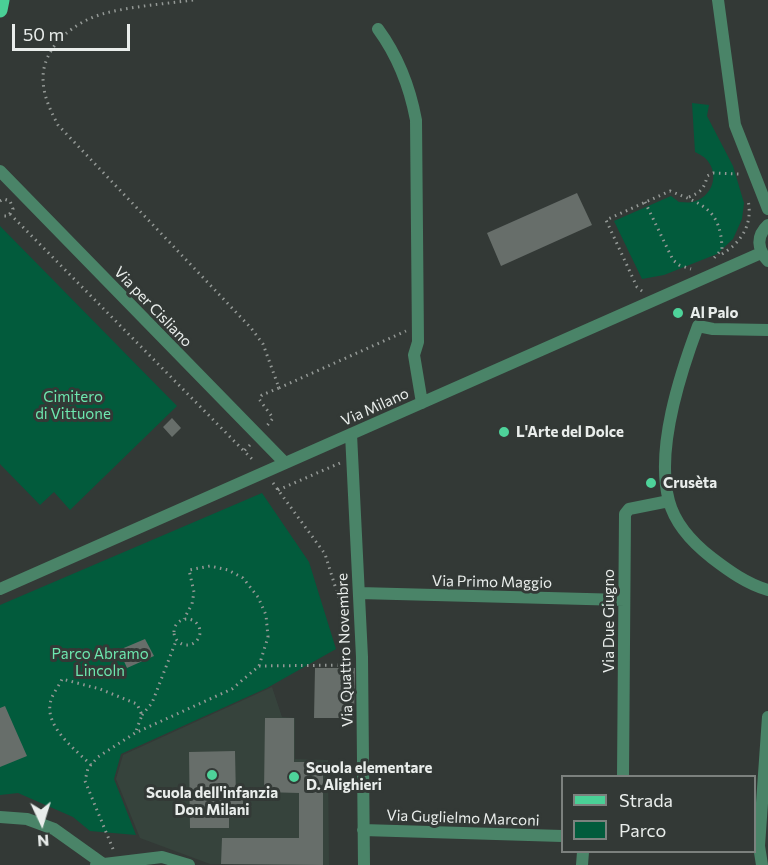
<!DOCTYPE html>
<meta charset="utf-8">
<style>
body{margin:0}
#map{position:relative;width:768px;height:865px;overflow:hidden;background:#333936;font-family:Commissioner,sans-serif}
canvas{display:block}
.legend{position:absolute;left:561px;top:775px;width:195px;height:78px;box-sizing:border-box;background:#333936;border:2px solid #7c817e;margin:0;padding:8px 10px;list-style:none;font-size:18px;color:#e9edeb}
.legend li{display:flex;align-items:center;gap:12px;height:30px}
.legend b{width:30px;border:2px solid #7c817e}
.north{position:absolute;left:12px;top:793px;width:60px;height:60px;-webkit-text-stroke:4px #333936;paint-order:stroke;rotate:176deg;font-size:16px;font-weight:700;line-height:24px;text-align:center;color:#e9edeb}
.north::after{content:'';display:block;margin:auto;width:21px;height:27px;background:#e9edeb;clip-path:polygon(50% 0,100% 100%,50% 72%,0 100%)}
.scale{position:absolute;left:12px;top:24px;width:118px;height:27px;box-sizing:border-box;border:3px solid #e9edeb;border-top:0;padding-left:8px;font-size:18px;line-height:21px;white-space:nowrap;color:#e9edeb;-webkit-text-stroke:4px #333936;paint-order:stroke}
</style>
<div id="map">
<canvas width="768" height="865"></canvas>
<ul class="legend">
<li><b style="height:8px;background:#4ad096"></b>Strada</li>
<li><b style="height:16px;background:#025b3c"></b>Parco</li>
</ul>
<div class="north">N</div>
<div class="scale">50 m</div>
</div>
<script>
const g = document.querySelector('canvas').getContext('2d');
g.lineJoin = 'round';
function paint(path, color) { g.fillStyle = color; g.fill(path, 'evenodd'); }
function trace(path, color, width, dash) { g.strokeStyle = color; g.lineWidth = width; g.lineCap = dash ? 'butt' : 'round'; g.setLineDash(dash || []); g.stroke(path); }
function drawText(font, color, halo, rows, align = 'center') {
  g.font = font + ' Commissioner,sans-serif'; g.lineWidth = 6; g.setLineDash([]); g.textBaseline = 'middle'; g.strokeStyle = halo; g.fillStyle = color; for (const [text, x, y, turn = 0] of rows) {
    g.save(); g.translate(x, y); g.rotate((+turn || 0) * Math.PI / 180); g.textAlign = isNaN(turn) ? turn : align; if (halo) g.strokeText(text, 0, 0); g.fillText(text, 0, 0); g.restore();
  }
}
paint(new Path2D(`
 M272 687 282 717 295 718V759L328 760 329 865 210 864 140 838 116 779 123 755Z`), '#36433c');
paint(new Path2D(`
 M692 103 709 105 707 116 733 166 744 203 742 219 733 239 717 254 664 275 642 279 614 221 671 196 679 202C684 202 689 203 693 202 712 197 720 175 707 160 705 157 699 154 695 152Z
 M0 226 177 406 70 510 54 492 40 505 0 464Z
 M262 493 309 562 336 649 267 688 121 754 114 779 136 835 90 831 73 817 18 793 0 795V605Z`), '#025b3c');
paint(new Path2D(`
 M577 193 592 225 501 266 487 233Z
 M172 418 181 428 172 437 163 427Z
 M145 639 154 656 127 668 119 650Z
 M315 668H355L354 718H314Z
 M5 706 27 756 0 767V708Z
 M265 718H294V762H323V865L221 864 222 838H299V793L264 792Z
 M235 751 236 798H243V818H229V828H190L189 752Z`), '#676e6a');
trace(new Path2D(`
 M193 0C164 4 134 6 106 13 77 20 43 45 43 78 43 95 50 110 58 125L251 328 263 344 279 388 262 395 259 399 273 418 266 427
 M689 197C700 193 705 188 707 176L713 173 740 174
 M0 201 4 199 10 201 13 209 8 216H0
 M645 202 673 260 679 265 691 269
 M10 214 244 451
 M722 254C742 242 753 224 748 200
 M642 291 637 287 606 220 670 191C702 204 721 209 722 249L714 258
 M279 388 406 331
 M250 445 244 451 255 462
 M273 483 325 554 346 621
 M278 490 340 463
 M174 632a13 13 0 1 1 26 0a13 13 0 1 1-26 0Z
 M259 666 349 665
 M142 715 152 703 176 641
 M91 765C75 749 43 726 51 700 53 693 59 686 62 679L100 689 137 704 142 715 136 731
 M113 849 85 781 88 768 98 757 135 733 232 689 259 666 268 637 266 615 258 597 243 578 228 570 210 566 189 570 194 592 192 604 184 619`), '#949996', 3, [1.5, 4.5]);
trace(new Path2D(`
 M718 0 735 125 768 209
 M378 29C397 55 410 88 416 120L418 342 414 355 422 403
 M0 171 285 463
 M768 225C756 236 757 249 768 261
 M768 330 713 329 698 326C680 374 655 450 669 501 675 524 694 544 712 558 729 571 747 584 768 590
 M351 434 362 657 364 865
 M0 589 761 253
 M359 593 624 600
 M623 776 625 514 629 509 669 501
 M0 817 27 819 54 829 103 864
 M363 830 562 836
 M96 865 162 857 189 865
 M582 865 583 852
 M762 865 759 846 768 717`), '#4a8468', 12);
trace(new Path2D(`
 M0 10 2 0`), '#4ad096', 15);
for (const [x, y, r, color] of [
 [678,313,6,"#4ed39a"],
 [504,432,6,"#4ed39a"],
 [651,483,6,"#4ed39a"],
 [212,775,6,"#4ed39a"],
 [294,777,6,"#4ed39a"]
]) { const dot = new Path2D(); dot.arc(x, y, r, 0, 2 * Math.PI); g.fillStyle = color; g.fill(dot); trace(dot, '#333936', 2); }
drawText('15px', '#e9edeb', '#333936', [
 ["Via per Cisliano",153,307,46],
 ["Via Milano",375,407,-24],
 ["Via Primo Maggio",492,582,1],
 ["Via Due Giugno",609,621,-90],
 ["Via Quattro Novembre",345,650,-92],
 ["Via Guglielmo Marconi",463,818,2]
]);
drawText('bold 15px', '#e9edeb', '#333936', [
 ["Al Palo",690,313],
 ["L'Arte del Dolce",516,432],
 ["Crusèta",663,483],
 ["Scuola elementare",306,768],
 ["D. Alighieri",306,785],
 ["Scuola dell'infanzia",212,793,"center"],
 ["Don Milani",212,810,"center"]
], 'left');
drawText('15px', '#6de8af', '#333936', [
 ["Cimitero",73,397],
 ["di Vittuone",73,414],
 ["Parco Abramo",100,654],
 ["Lincoln",100,671]
]);
</script>
